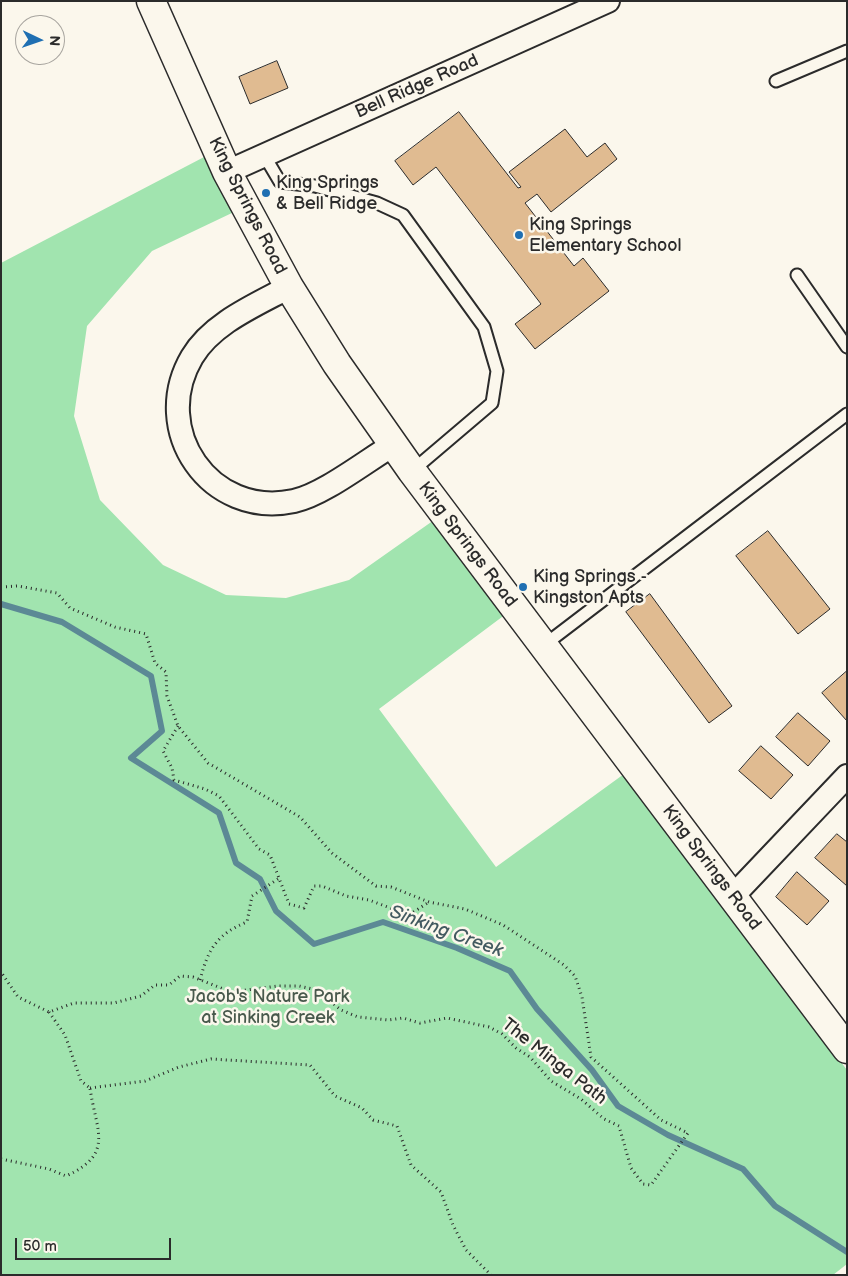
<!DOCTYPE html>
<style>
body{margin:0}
#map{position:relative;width:848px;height:1276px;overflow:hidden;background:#fbf7ec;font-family:"Balsamiq Sans",sans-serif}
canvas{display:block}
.frame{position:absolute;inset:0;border:2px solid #2b2b2b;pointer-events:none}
.north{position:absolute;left:15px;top:15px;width:50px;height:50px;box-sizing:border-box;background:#fbf7ec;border:1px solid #a8a59f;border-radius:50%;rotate:93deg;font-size:14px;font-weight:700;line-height:20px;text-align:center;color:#2b2b2b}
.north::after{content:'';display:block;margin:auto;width:18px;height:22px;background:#1f6fb2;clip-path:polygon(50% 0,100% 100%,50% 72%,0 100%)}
.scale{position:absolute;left:15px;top:1238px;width:156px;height:22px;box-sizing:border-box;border:2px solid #2b2b2b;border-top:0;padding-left:6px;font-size:15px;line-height:18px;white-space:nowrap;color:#2b2b2b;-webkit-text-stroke:4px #fbf7ec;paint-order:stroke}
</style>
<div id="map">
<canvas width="848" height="1276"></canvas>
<div class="frame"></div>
<div class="north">N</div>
<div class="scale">50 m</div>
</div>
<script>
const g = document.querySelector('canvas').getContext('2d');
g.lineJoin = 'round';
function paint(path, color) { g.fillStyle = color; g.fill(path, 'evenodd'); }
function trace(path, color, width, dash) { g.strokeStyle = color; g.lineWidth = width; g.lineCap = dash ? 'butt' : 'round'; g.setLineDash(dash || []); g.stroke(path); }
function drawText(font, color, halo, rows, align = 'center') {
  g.font = font + ' "Balsamiq Sans",sans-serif'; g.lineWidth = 5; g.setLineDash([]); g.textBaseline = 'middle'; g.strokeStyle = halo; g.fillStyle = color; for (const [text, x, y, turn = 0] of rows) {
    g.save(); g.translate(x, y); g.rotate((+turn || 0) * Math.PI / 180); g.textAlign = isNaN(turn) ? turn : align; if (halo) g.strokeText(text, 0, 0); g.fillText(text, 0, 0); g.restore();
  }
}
paint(new Path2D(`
 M206 156 234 212 152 251 87 326 74 416 100 500 163 565 226 595 286 598 349 580 444 513 514 608 379 709 496 867 624 774 847 1070V1264L833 1275H1V263Z`), '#a1e4af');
trace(new Path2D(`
 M1 604 62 622 151 676 162 731 131 758 219 813 236 863 260 879 276 911 314 944 383 922 457 948 510 971 537 1009 592 1070 618 1106 668 1135 743 1169 775 1206 847 1252`), '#5c8995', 6);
const building = new Path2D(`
 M277 61 288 88 250 104 239 77Z
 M459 112 518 188 521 187 509 172 565 129 587 157 605 143 617 159 551 212 537 194 525 203 574 266 583 258 609 291 535 349 515 324 541 304 436 167 413 185 395 161Z
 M768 531 830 609 798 634 736 556Z
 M650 594 732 706 709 723 626 612Z
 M847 671V721L822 693Z
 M798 713 830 741 808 766 776 737Z
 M761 746 793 775 771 799 739 771Z
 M837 834 847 842V886L815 858Z
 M797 872 829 901 807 925 776 897Z`);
paint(building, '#e0bb91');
trace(building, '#2b2b2b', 1);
const service = new Path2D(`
 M776 81 847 51
 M264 155 280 182 315 186 377 203 403 215 484 327 497 371 492 403 412 471
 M797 275 847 347
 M543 646 847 414`);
const minor = new Path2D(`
 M227 172 608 1
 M289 287C256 305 212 323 192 357 149 430 210 519 294 501 323 495 366 461 393 445
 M733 896 847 776`);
const tertiary = new Path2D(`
 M151 1 227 172 289 287 337 364 412 471 847 1049`);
trace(service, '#2b2b2b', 15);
trace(minor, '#2b2b2b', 26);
trace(tertiary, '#2b2b2b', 31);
trace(new Path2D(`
 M1 587 18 586 57 593 70 608 115 627 146 634 155 663 166 672 167 696 178 726 208 763 300 817 332 853 376 886 391 887 429 902 465 909 503 925 564 965 575 976 582 997 591 1057 661 1120 688 1133 651 1185 643 1184 631 1168 619 1126 604 1119 581 1099 551 1081 530 1057 516 1048 502 1034 489 1027 447 1018 420 1023 403 1018 388 1020 358 1017 341 1010 317 990 299 986H278L231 992 193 977 180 976 169 985H155L141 996 114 1003H74L49 1012 18 997 1 972
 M178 726 163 751 172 768 174 780 205 789 219 796 259 849 270 855 289 904 304 908 314 886H322L346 896 369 900 409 915 429 902
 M200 980C208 949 217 934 247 922L252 896 278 879
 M49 1012 65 1035 81 1081 90 1088
 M90 1088 145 1081 179 1067 211 1059 310 1065 335 1096 362 1108 373 1120 397 1126 411 1165 441 1192 453 1225 466 1250 491 1275
 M1 1159 49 1169 66 1176C115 1154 96 1131 90 1088`), '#2b2b2b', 3, [1, 4]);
trace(service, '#fbf7ec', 11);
trace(minor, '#fbf7ec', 22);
trace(tertiary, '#fbf7ec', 28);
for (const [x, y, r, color] of [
 [266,193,5,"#1f6fb2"],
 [519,235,5,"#1f6fb2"],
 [523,587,5,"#1f6fb2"]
]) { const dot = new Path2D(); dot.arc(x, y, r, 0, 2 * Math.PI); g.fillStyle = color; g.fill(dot); trace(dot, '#fbf7ec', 2); }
drawText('18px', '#2b2b2b', '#fbf7ec', [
 ["Bell Ridge Road",417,87,-24],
 ["King Springs Road",247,206,63],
 ["King Springs Road",467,545,53],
 ["King Springs Road",711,868,53],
 ["The Minga Path",554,1062,38]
]);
drawText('18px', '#2b2b2b', '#fbf7ec', [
 ["King Springs",276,183],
 ["& Bell Ridge",276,204],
 ["King Springs",529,225],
 ["Elementary School",529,246],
 ["King Springs -",533,577],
 ["Kingston Apts",533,598]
], 'left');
drawText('18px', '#48594c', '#fbf7ec', [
 ["Jacob's Nature Park",268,997],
 ["at Sinking Creek",268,1018]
]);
drawText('italic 19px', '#435a60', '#fbf7ec', [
 ["Sinking Creek",446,932,20]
]);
</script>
